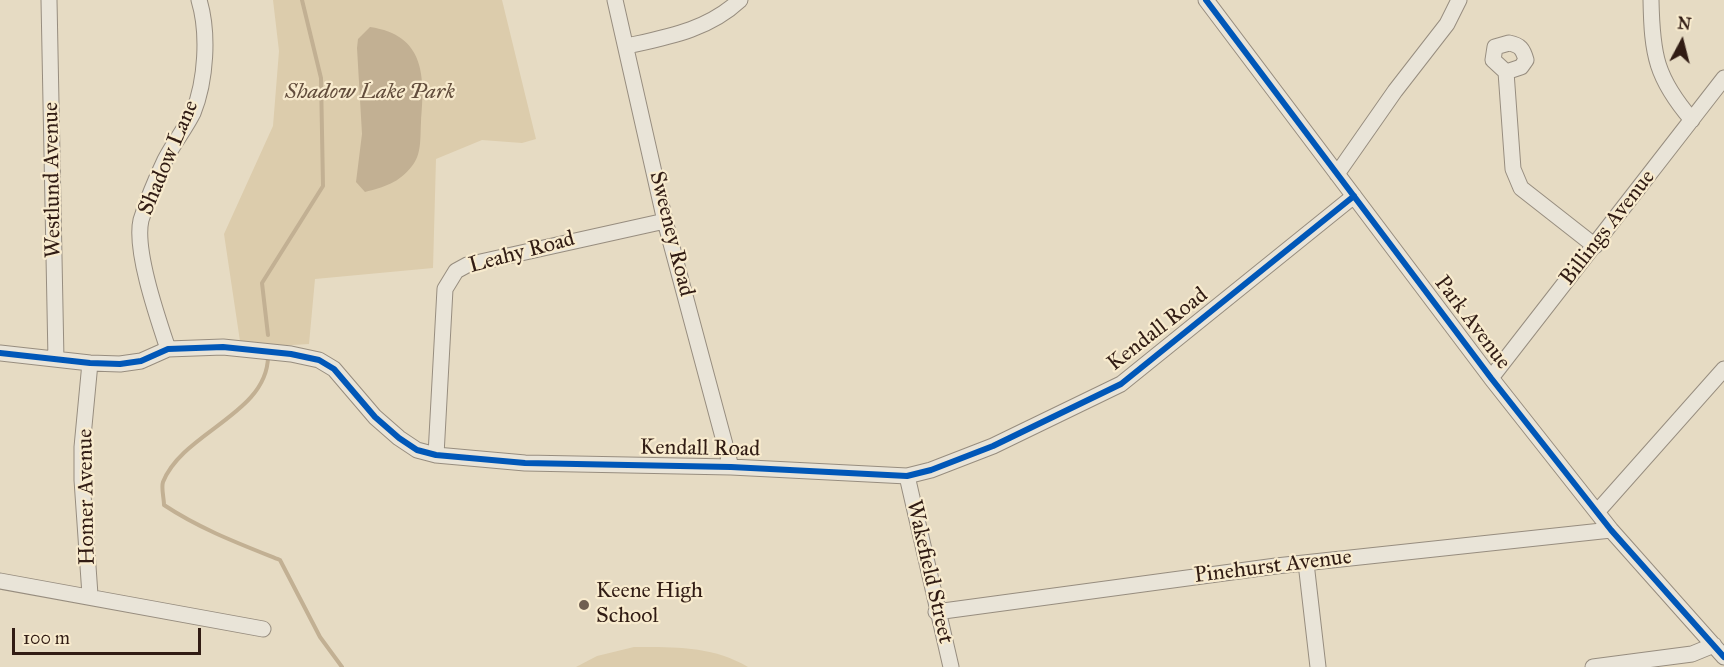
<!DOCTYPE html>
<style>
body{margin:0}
#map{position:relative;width:1724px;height:667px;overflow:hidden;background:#e6dbc3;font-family:"IM FELL Great Primer",serif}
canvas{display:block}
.north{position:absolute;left:1652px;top:12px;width:60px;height:60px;-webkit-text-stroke:4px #f8ebce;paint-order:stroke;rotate:7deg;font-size:16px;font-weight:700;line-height:24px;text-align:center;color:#311c14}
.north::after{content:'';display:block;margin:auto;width:21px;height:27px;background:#311c14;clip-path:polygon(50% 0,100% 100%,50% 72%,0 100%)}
.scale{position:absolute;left:12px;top:628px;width:189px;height:27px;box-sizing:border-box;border:3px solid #311c14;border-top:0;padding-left:8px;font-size:18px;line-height:21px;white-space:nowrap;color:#311c14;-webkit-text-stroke:4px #f8ebce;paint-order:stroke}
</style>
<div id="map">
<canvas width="1724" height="667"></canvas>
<div class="north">N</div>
<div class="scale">100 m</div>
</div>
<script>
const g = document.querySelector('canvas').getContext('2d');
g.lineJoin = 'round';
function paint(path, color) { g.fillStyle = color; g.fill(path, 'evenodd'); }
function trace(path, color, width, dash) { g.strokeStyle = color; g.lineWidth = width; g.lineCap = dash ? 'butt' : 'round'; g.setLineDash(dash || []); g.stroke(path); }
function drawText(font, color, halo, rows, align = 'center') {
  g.font = font + ' "IM FELL Great Primer",serif'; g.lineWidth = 4.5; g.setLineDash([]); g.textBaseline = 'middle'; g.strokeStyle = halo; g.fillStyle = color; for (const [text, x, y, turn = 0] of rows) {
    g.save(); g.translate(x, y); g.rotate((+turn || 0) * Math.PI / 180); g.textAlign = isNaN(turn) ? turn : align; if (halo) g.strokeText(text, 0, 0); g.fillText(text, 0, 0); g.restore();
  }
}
paint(new Path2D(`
 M273 0H502L536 139 522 143 482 140 436 159 433 268 315 279 309 344 241 348 224 234 273 126 279 51Z
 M634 647C674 647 713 646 748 667H576L597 656Z`), '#dcccac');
paint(new Path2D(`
 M370 27C425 35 425 76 421 122 420 137 422 154 412 166 399 183 384 187 365 192L356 182 362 134 357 48 358 39Z`), '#c2b093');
trace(new Path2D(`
 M268 335 262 283 323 186 321 78 302 0
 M268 357C267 414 183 432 163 482 161 488 164 498 164 505 200 529 240 544 280 560L320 637 342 667`), '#c2b093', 4);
const minor = new Path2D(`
 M49 0 56 359
 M615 0 665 221 731 467
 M1206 0 1491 378 1611 530 1724 657
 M1651 0C1652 55 1656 78 1692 120
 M1509 43C1520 45 1523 49 1526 60L1521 67 1506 72 1493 60 1495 47Z
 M627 46C668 37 708 30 740 0
 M1506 72 1513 169 1521 188 1595 246
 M1337 174 1395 91 1447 24 1459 0
 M168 349C158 319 134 250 141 220 147 201 156 179 165 160 173 144 185 129 193 113 206 81 209 33 199 0
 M0 353 90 363 120 364 141 361 168 349 223 347 291 354 319 360 334 369 375 417 399 438 417 450 436 455 525 463 731 467 907 476 931 470 993 446 1121 384 1354 196
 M90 363 82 447V480L90 595
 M1491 378 1724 78
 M436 455 445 289 456 271 467 265 665 221
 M907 476 951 667
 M1597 512 1724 369
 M1306 563 1318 667
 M0 581 263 629
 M936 612 1276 566 1611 530
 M1593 667 1692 654 1714 645`);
trace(minor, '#978d7f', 17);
trace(minor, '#e9e4d8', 15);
trace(new Path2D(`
 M1206 0 1491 378 1611 530 1724 657
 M0 353 90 363 120 364 141 361 168 349 223 347 291 354 319 360 334 369 375 417 399 438 417 450 436 455 525 463 731 467 907 476 931 470 993 446 1121 384 1354 196`), '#0057b8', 6);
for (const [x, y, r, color] of [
 [584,605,6,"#705f51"]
]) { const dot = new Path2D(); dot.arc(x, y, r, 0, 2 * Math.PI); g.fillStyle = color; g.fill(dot); trace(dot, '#f8ebce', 2); }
drawText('italic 22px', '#624d3c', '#f8ebce', [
 ["Shadow Lake Park",370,93]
]);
drawText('22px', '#311c14', '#f8ebce', [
 ["Shadow Lane",169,158,-67],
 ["Westlund Avenue",53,180,-91],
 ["Billings Avenue",1608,228,-52],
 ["Sweeney Road",671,234,76],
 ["Leahy Road",522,253,-15],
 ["Park Avenue",1472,323,53],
 ["Kendall Road",1158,330,-38],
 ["Kendall Road",700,449,1],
 ["Homer Avenue",87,497,-91],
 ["Pinehurst Avenue",1273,567,-7],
 ["Wakefield Street",929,572,77]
]);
drawText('22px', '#311c14', '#f8ebce', [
 ["Keene High",596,592],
 ["School",596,617]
], 'left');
</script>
